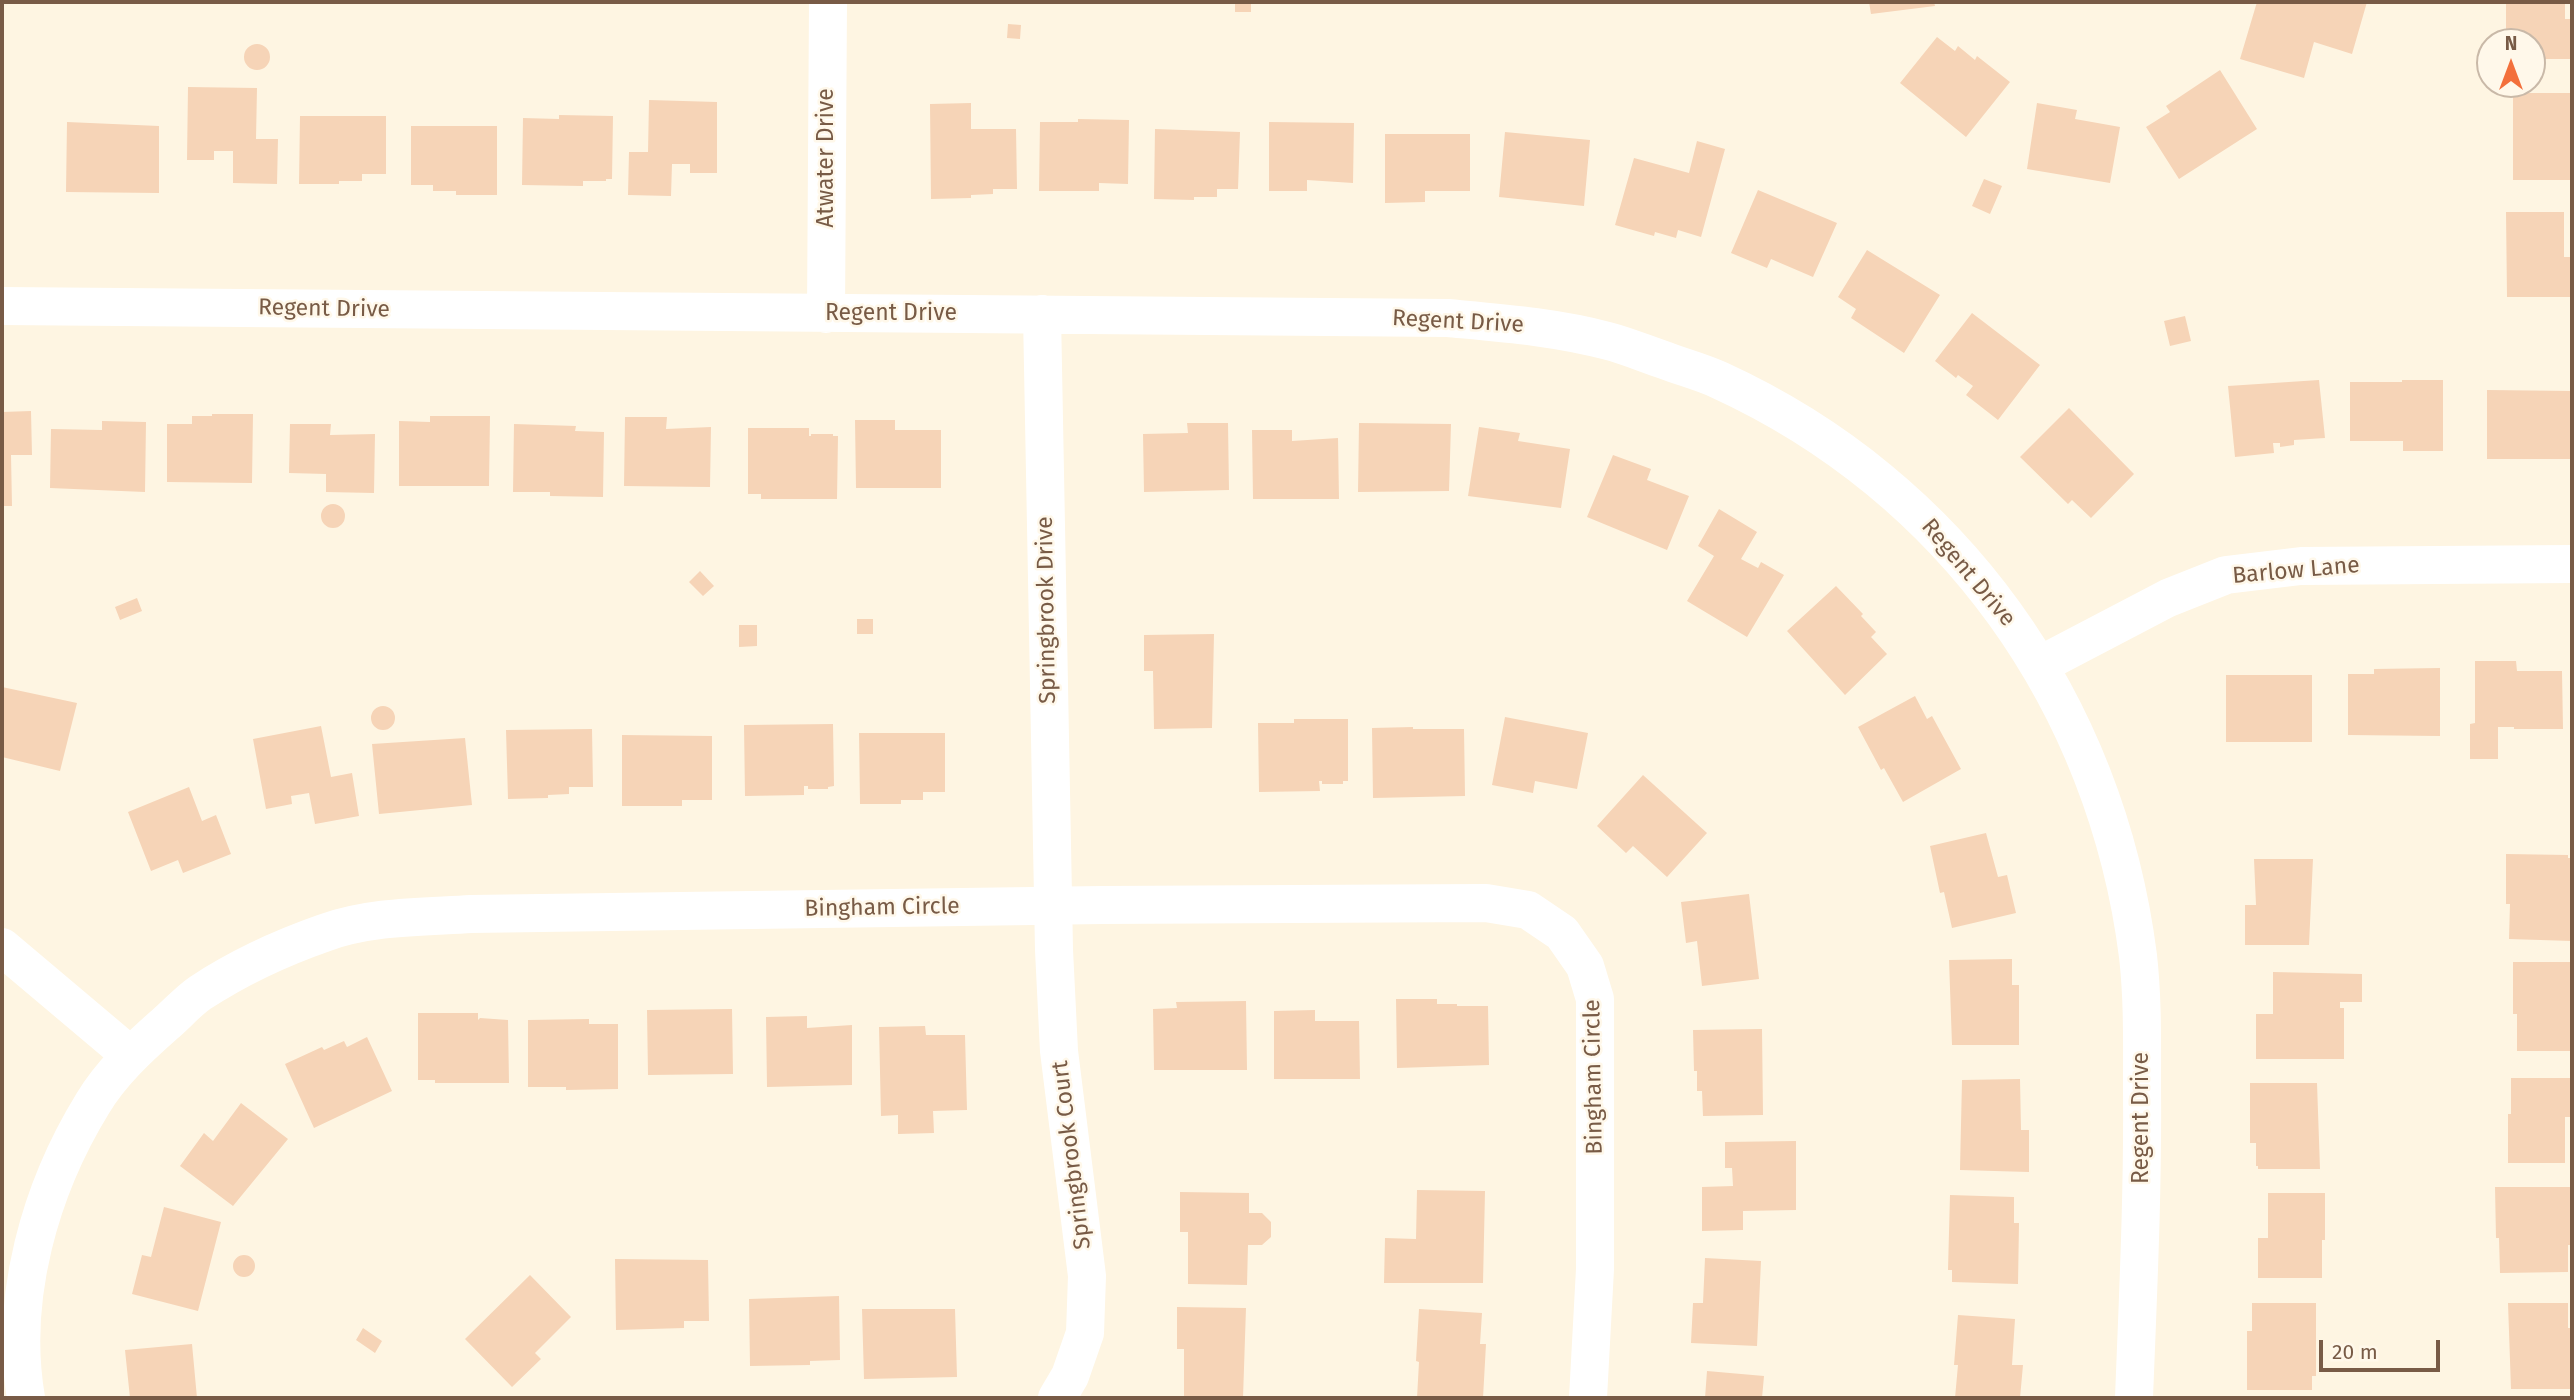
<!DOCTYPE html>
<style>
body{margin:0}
#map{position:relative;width:2574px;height:1400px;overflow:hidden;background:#fef5e2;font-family:"Fira Sans",sans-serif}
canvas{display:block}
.frame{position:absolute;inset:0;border:4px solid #785b46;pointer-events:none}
.north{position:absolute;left:2476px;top:28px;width:70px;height:70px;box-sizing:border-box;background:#fff8ea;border:2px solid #c9b9a8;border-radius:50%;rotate:0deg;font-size:19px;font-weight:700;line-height:28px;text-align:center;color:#785b46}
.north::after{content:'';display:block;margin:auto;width:24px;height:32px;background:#f3703c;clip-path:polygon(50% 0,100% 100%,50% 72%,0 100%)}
.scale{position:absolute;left:2319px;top:1340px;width:121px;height:32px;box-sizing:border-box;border:4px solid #785b46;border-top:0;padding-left:9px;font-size:21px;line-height:24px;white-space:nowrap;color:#785b46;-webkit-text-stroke:5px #fff8ea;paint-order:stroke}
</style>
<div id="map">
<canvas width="2574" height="1400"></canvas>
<div class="frame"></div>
<div class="north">N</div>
<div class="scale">20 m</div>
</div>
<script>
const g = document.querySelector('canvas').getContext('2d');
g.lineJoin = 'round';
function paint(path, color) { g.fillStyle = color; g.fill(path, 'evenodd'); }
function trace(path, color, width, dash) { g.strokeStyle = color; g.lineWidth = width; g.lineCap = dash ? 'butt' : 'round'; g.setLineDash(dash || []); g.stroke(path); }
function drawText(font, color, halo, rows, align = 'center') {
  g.font = font + ' "Fira Sans",sans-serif'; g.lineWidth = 5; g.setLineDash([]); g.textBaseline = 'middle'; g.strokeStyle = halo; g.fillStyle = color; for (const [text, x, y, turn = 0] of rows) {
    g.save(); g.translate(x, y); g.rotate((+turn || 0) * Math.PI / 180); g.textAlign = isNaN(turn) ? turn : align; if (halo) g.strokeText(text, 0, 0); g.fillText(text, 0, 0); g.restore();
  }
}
paint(new Path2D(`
 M1235 2H1251V12H1235Z
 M1869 2H1934L1935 6 1871 14Z
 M2257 2H2367L2352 54 2314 42 2304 78 2240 59Z
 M2506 2H2565V19H2572V59H2532V42H2506Z
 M1008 24 1021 25 1020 39 1007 38Z
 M1937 37 1955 51 1958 46 1975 60 1977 56 2010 82 1966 137 1900 83Z
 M244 57a13 13 0 1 1 26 0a13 13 0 1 1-26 0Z
 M2220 70 2257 129 2179 179 2146 127 2170 112 2166 106Z
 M188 87 257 88 256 139H278L277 184 233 183V151H214V160H187Z
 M2513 93H2571L2572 180H2513Z
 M649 100 717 102V173H690V164H672L671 196 628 195 629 152H648Z
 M971 103V129H1016L1017 189H993V194L971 195V198L931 199 930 104Z
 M2037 103 2077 110 2075 119 2120 127 2110 183 2027 169Z
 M559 115 613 116 612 179H606V181H583V186L522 185 523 118 559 119Z
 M300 116H386V174H362V181H339V184H299Z
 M1078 119 1129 120 1128 184 1099 183V191H1039L1040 122H1078Z
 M67 122 159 126V193L66 192Z
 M1269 122 1354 123 1353 183 1307 180V191H1269Z
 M411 126H497V195H456V191H433V185H411Z
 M1155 129 1240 132 1238 189H1217V197H1194V200L1154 199Z
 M1505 132 1590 140 1584 206 1499 197Z
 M1385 134H1470V191H1425V202L1385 203Z
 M1697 141 1725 149 1701 237 1678 230 1676 238 1655 232 1654 236 1615 225 1634 158 1689 173Z
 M1984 179 2002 186 1990 214 1972 206Z
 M1758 190 1837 223 1813 277 1771 259 1767 268 1731 253Z
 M2506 212H2564V257H2572V297H2507Z
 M1867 250 1940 295 1904 353 1851 318 1856 309 1838 297Z
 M1972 313 2040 365 1998 420 1966 395 1973 386 1958 375 1956 378 1935 361Z
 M2185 316 2191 341 2170 346 2164 321Z
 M2319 380 2325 438 2294 440V445L2280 447V443H2273L2274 453 2235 457 2228 386Z
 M2402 380H2443V451H2403V441H2350V382H2402Z
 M2487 390 2572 391V459H2487Z
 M2069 408 2134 474 2091 518 2072 500 2068 504 2020 457Z
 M31 411 32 455H11L12 506H2V412Z
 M212 414H253L252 483 167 482V424H192V416H212Z
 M430 416H490L489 486H399V421L430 422Z
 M625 417H667L666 429 711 427 710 487 624 486Z
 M855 420H895V430H941V488H856Z
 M102 421 146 422 145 492 50 488 51 429 102 430Z
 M1187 423H1228L1229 490 1144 492 1143 434 1188 433Z
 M1359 423 1451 424 1449 491 1358 492Z
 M290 424H331L330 435 375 434 374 493 326 492V474L289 473Z
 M514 424 576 426 575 431 604 432 603 497 550 496V492H513Z
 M1479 427 1520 433 1518 441 1570 449 1561 508 1468 496Z
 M748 428H809V436H811V434H833V436H838L837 499H761V494H748Z
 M1252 430H1292V441L1338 438 1339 499H1253Z
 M1613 455 1651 469 1647 480 1689 496 1667 550 1587 517Z
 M321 516a12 12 0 1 1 24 0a12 12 0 1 1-24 0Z
 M1719 509 1757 532 1741 559 1758 568 1761 562 1784 575 1747 637 1687 601 1714 556 1698 546Z
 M700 571 714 586 703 596 689 582Z
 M1836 586 1863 614 1861 616 1876 632 1871 637 1887 654 1845 695 1787 631Z
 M137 598 142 611 120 620 115 607Z
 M857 619H873V634H857Z
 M739 625H757V646L739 647Z
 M1214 634 1212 728 1154 729 1153 671H1144V635Z
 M2475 661H2516L2517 671H2562L2563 729H2514V727H2498V759H2470V724L2475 723Z
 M2440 668V736L2348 735V674H2374V669Z
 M2226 675H2312V742H2226Z
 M2 687 77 703 60 771 2 757Z
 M1915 696 1927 719 1932 716 1961 769 1903 802 1884 768 1881 770 1858 727Z
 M371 718a12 12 0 1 1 24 0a12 12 0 1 1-24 0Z
 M1505 717 1588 733 1577 789 1535 781 1533 793 1492 785Z
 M1294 719H1348V781H1343V784H1322V781H1319L1320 791 1259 792 1258 723H1294Z
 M833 724 834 786 828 787V789H808V786H804V795L745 796 744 725Z
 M321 726 331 777 352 773 359 816 315 824 309 793 291 796 292 804 266 809 253 739Z
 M1413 727V729H1464L1465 796 1373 798 1372 728Z
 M592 729 593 787H569V794L548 795V798L508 799 506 730Z
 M859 733H945V792H923V800H901V804H860Z
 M622 735 712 736V800H682V806H622Z
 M465 738 472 805 379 814 372 744Z
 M1643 775 1707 833 1667 877 1633 846 1626 853 1597 826Z
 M189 787 202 821 216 815 231 854 183 873 178 860 151 871 128 812Z
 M1986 833 1998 877 2007 875 2016 913 1952 928 1944 892 1940 893 1930 846Z
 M2506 854 2568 855V858H2571L2572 941 2509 939 2510 904H2506Z
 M2254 859H2313L2309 945H2245V905H2256Z
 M1749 894 1759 979 1702 986 1697 941 1686 943 1681 902Z
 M2012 959V985H2019V1045H1952L1949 960Z
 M2513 962H2572V1051H2517V1014H2513Z
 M2273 972 2362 974V1002H2340V1008H2344V1059H2256V1014H2273Z
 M1396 999H1437V1004H1457V1006H1488L1489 1065 1397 1068Z
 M1246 1001 1247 1070H1154L1153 1009 1177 1008 1176 1002Z
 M732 1009 733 1074 648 1075 647 1010Z
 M1315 1010V1021H1359L1360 1079H1274V1011Z
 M418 1013H478V1020L480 1018 508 1020 509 1083H435V1080H418Z
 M807 1016V1028L852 1025V1085L767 1087 766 1017Z
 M589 1019V1024H618V1089L566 1090V1087H528V1020Z
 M925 1026 926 1035H965L967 1110 933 1111 934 1133 898 1134V1115L881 1116 879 1027Z
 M1762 1029 1763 1115 1703 1116 1702 1091H1697V1071H1694L1693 1030Z
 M367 1037 392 1091 314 1128 285 1064 322 1047 324 1050 344 1041 347 1047Z
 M2511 1078H2572V1117H2565V1163H2508V1114H2511Z
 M2020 1079 2021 1130H2029V1172L1960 1170 1962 1080Z
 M2250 1083H2317L2320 1169H2258V1166H2256V1143H2250Z
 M241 1103 288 1139 233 1206 180 1166 204 1133 213 1141Z
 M1796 1141V1210L1743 1211V1230L1702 1231V1187L1733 1186 1732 1168H1725V1142Z
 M2495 1187H2572V1245H2568V1272L2500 1273 2499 1238H2496Z
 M1417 1190 1485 1191 1483 1283H1384L1385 1238 1416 1239Z
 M1180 1192 1249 1193V1213H1262L1271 1222V1237L1262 1245H1248L1247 1285 1188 1284V1232H1180Z
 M2268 1193H2325V1240H2322V1278H2258V1238H2268Z
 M1950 1195 2014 1197V1223H2019L2018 1284 1952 1282V1270H1948Z
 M164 1207 221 1222 198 1311 132 1294 142 1255 151 1257Z
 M233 1266a11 11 0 1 1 22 0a11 11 0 1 1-22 0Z
 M1705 1258 1761 1261 1757 1346 1691 1343 1693 1303H1703Z
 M615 1259 708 1260 709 1321H684V1328L616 1330Z
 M530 1275 571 1317 535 1353 541 1359 512 1387 465 1339Z
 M839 1296 840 1360 810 1361V1365L750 1366 749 1299Z
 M2252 1303H2316V1376H2312V1390H2247V1331H2252Z
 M2508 1303H2568V1328H2572V1389H2511Z
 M1177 1307 1246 1308 1243 1398H1184V1349H1177Z
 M862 1309H955L957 1377 864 1379Z
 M1419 1309 1482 1313 1480 1344H1486L1483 1398H1417L1419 1362 1416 1361Z
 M1958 1315 2015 1319 2012 1365H2023L2020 1398H1955L1958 1365H1954Z
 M363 1328 382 1341 375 1353 356 1340Z
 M192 1344 197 1398H130L125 1350Z
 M1707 1371 1764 1376 1762 1398H1705Z`), '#f6d4b7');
trace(new Path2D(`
 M2 306 1448 318C1502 323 1556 327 1608 341 1627 346 1646 354 1664 360 1682 367 1702 372 1719 380 1953 487 2106 703 2138 956 2143 1000 2142 1045 2142 1089 2143 1192 2138 1295 2134 1398
 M826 314 828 2
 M1042 314 1054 950 1059 1051 1087 1276 1085 1333 1070 1376 1057 1398
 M2040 665 2168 598 2226 575 2301 566 2572 564
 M2 947 130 1055
 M26 1398C9 1298 40 1189 93 1103 111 1073 138 1048 164 1025 176 1015 187 1002 200 993 238 968 281 948 324 933 370 916 423 917 471 914L1103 905 1486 903 1528 910 1562 933 1585 966 1595 999V1269L1588 1398`), '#fff', 38);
drawText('23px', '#785b46', '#fff8ea', [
 ["Atwater Drive",827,158,-90],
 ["Regent Drive",324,309,1],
 ["Regent Drive",891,314],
 ["Regent Drive",1458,322,3],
 ["Barlow Lane",2296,571,-5],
 ["Regent Drive",1968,573,50],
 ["Springbrook Drive",1047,610,-91],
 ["Bingham Circle",882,908,-1],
 ["Bingham Circle",1594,1077,-91],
 ["Regent Drive",2142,1118,-90],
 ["Springbrook Court",1072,1155,-97]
]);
</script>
